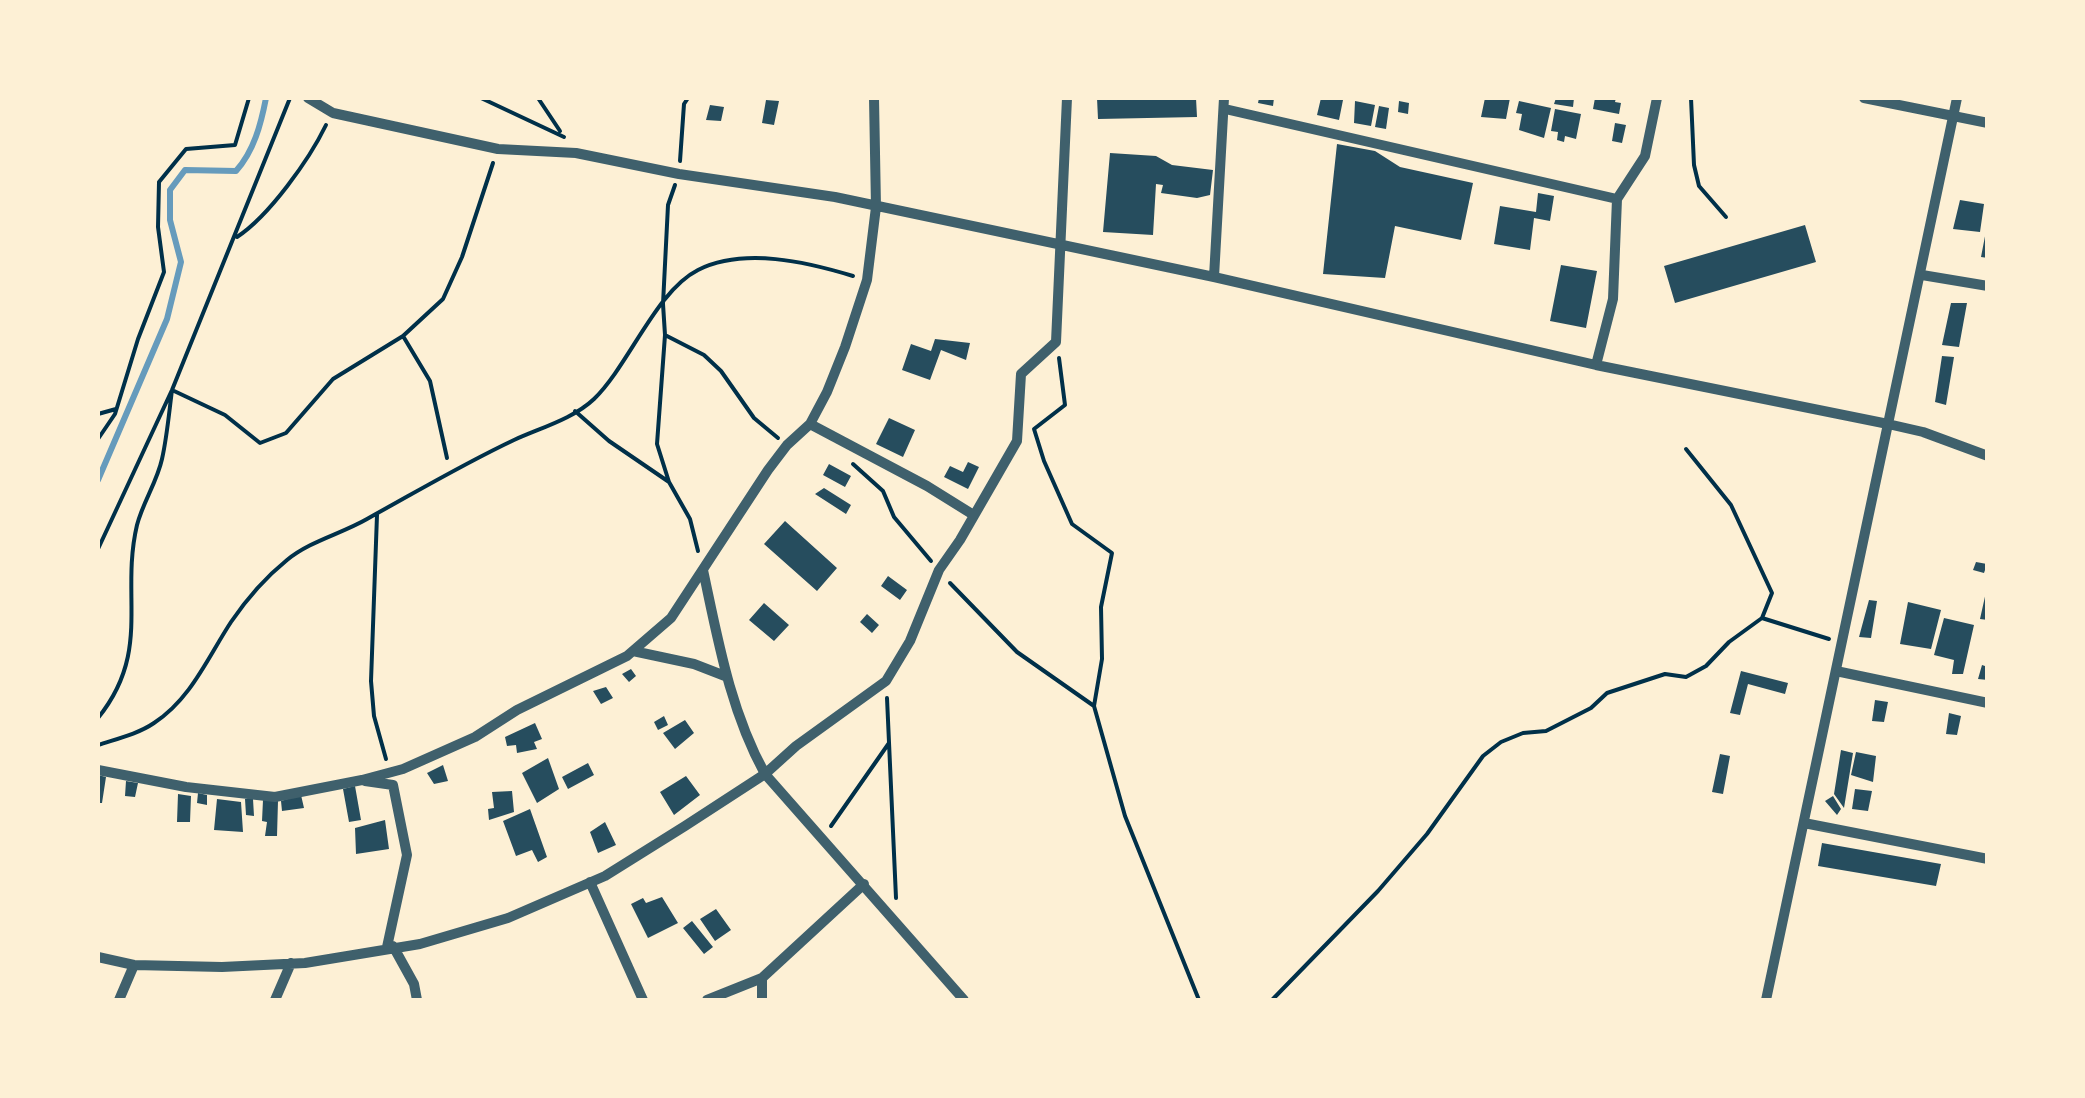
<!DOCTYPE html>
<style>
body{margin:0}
#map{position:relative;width:2085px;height:1098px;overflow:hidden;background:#fdf0d5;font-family:Jost,sans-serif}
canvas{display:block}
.frame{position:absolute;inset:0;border:100px solid #fdf0d5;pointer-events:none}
</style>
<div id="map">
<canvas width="2085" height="1098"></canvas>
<div class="frame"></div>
</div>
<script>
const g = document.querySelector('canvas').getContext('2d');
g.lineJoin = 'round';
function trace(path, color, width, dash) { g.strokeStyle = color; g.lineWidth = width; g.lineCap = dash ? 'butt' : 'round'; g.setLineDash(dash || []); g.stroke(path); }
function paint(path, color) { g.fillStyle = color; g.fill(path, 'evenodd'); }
trace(new Path2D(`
 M98 480 167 319 181 262 170 220V190L185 170 236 171C254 151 261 124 266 98`), '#669bbc', 6);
paint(new Path2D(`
 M1097 98H1196L1197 117 1098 119Z
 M1259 98H1274L1273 106 1258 103Z
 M1321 98 1343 100 1339 120 1317 115Z
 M1485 98H1510L1506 119 1481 117Z
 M1556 98H1574L1573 107 1554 104Z
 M1595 98H1616L1615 102 1621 103 1619 114 1593 109Z
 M766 100 779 101 774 125 762 123Z
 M1355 101 1375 105 1371 126 1354 123Z
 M1399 101 1409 103 1408 114 1398 112Z
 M1519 101 1551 108 1544 138 1519 130 1522 114 1516 113Z
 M710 105 724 107 721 121 706 120Z
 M1379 106 1389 108 1386 129 1375 127Z
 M1555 109 1581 114 1576 139 1565 136 1564 142 1557 140 1558 132 1551 131Z
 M1615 123 1626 125 1622 143 1612 141Z
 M1337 144 1375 151 1400 167 1473 183 1461 240 1395 226 1385 278 1323 274Z
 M1110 153 1156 156 1172 165 1213 170 1210 195 1197 198 1161 193 1163 185 1156 184 1153 235 1103 232Z
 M1538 193 1554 196 1550 221 1534 218 1530 250 1494 244 1500 206 1536 212Z
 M1960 200 1984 204 1980 232 1953 229Z
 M1805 225 1816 262 1675 303 1664 266Z
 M1986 231H1988V258L1981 257Z
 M1561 265 1597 271 1586 328 1550 321Z
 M1951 303H1967L1959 347 1942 345Z
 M935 339 970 343 966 360 941 350 930 380 902 370 911 344 931 351Z
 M1942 356 1954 357 1946 405 1935 402Z
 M889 418 915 430 903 457 876 444Z
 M968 462 979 467 968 489 944 477 950 466 963 472Z
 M829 464 851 476 845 487 823 475Z
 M824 488 851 505 846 514 815 494Z
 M785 521 837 568 817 591 764 544Z
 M1976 562 1987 564 1984 573 1973 570Z
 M888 576 907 590 900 600 881 586Z
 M1986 592H1988V620L1980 619Z
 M1869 600 1877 601 1871 638 1859 637Z
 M1908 602 1941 610 1931 649 1900 644Z
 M764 603 789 625 774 641 749 620Z
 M867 614 879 625 872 633 860 622Z
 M1944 618 1974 625 1963 674H1952L1954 660 1934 655Z
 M1982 665 1988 667V680L1978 679Z
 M631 669 636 676 629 682 622 674Z
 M1741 671 1788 683 1785 694 1748 684 1740 715 1730 713Z
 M606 687 613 698 601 704 593 691Z
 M1875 700 1888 702 1884 722 1872 721Z
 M1949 713 1961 716 1957 735 1946 734Z
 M664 716 668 725 658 730 654 722Z
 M685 720 694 733 675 749 663 733Z
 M535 723 542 739 534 742 537 749 517 753 516 745 507 746 505 737Z
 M1841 750 1853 753 1844 808 1834 794Z
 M1856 752 1876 756 1873 782 1851 775Z
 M1720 754 1730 756 1723 794 1712 792Z
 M548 758 559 789 537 803 522 773Z
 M588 763 594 775 568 789 562 777Z
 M443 765 448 781 434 784 427 773Z
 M98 775 106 777 102 803H98Z
 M686 776 700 795 674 815 660 792Z
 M126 781 138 783 135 797 125 796Z
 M355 786 361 820 349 822 343 789Z
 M1855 789 1872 791 1868 811 1852 809Z
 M512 791 514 812 489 820 488 809 494 808 492 792Z
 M198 793 207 795V805L197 803Z
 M178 794 191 796 190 822H177Z
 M301 795 304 808 282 811 281 801Z
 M1833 796 1841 809 1837 815 1825 801Z
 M217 799 241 802 243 832 214 830Z
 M245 799H253L254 816 246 815Z
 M263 800 278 801 277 836H265L267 822 262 821Z
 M530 809 547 857 538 862 532 850 516 856 503 821Z
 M385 820 389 849 356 854 355 828Z
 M605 822 616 845 598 853 590 832Z
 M1822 843 1941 864 1936 886 1818 866Z
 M662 897 678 923 648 938 631 904 643 898 646 903Z
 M716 909 731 930 715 941 700 919Z
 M692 921 713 947 704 954 683 928Z`), '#264d5e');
trace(new Path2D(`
 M481 98 564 137
 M538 98 560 131
 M1691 98 1694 165 1699 186 1726 217
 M680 161 684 104 688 98
 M675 185 668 205 663 304 665 335 657 444 669 482 690 519 698 551
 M237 237C269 216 309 160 326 125
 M665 335 704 355 721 371 754 418 778 438
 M1059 358 1065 405 1034 429 1044 461 1072 524 1112 553 1101 607 1102 659 1094 706 1125 816 1199 1000
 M575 411 609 441 669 482
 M98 414 116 409
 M98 439 115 414 138 339 164 272 158 227 159 182 186 149 235 145 249 98
 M1686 449 1731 505 1772 593 1762 618
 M447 458 430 381 403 336 443 299 462 257 493 163
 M853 464 883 491 894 517 931 561
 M377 515 371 681 374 716 386 759
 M98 549 172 390 290 98
 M950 583 1017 652 1094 706
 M887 698 896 898
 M98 718C152 651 120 597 137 525 143 502 157 482 162 459 167 437 169 413 172 390L225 415 260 443 286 433 333 379 403 336
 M98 745C116 739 138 734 154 723 191 699 208 657 231 622 246 600 266 577 287 560 310 541 341 534 367 519 416 492 463 464 514 440 540 428 573 419 594 399 629 365 656 291 698 270 744 247 807 262 853 276
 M831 826 889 743
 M1272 1000 1378 891 1427 834 1483 756 1501 742 1523 733 1546 731 1591 708 1607 693 1665 674 1686 677 1706 666 1729 642 1762 618 1829 639`), '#003049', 4);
trace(new Path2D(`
 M308 98 333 113 498 149 576 153 679 174 835 197 1214 277 1596 365 1888 424 1923 432 1988 456
 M1864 98 1988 123
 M1225 109 1617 199
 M1922 275 1988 286
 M1214 277 1224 98
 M1596 365 1613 299 1617 199 1645 156 1657 98
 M810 424 927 486 972 514
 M703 570C718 640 730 710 765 774L964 1000
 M633 651 694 664 725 676
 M1836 671 1988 703
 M98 770 186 787 275 797 362 780 403 769 475 737 517 710 627 656 671 618 768 470 787 445 810 424 827 392 845 347 867 280 876 207 874 98
 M365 781 393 785 407 855 387 947
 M1804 823 1988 859
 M590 882 643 1000
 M393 946 414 984 417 1000
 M98 957 134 965 222 967 305 963 420 944 508 918 605 876 685 826 765 774 796 746 886 681 910 641 939 570 960 540 1017 441 1021 374 1056 342 1067 98
 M119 1000 134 965
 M275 1000 291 963
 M707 1000 762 978 864 884
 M762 1000V978
 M1766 1000 1957 98`), '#3f606c', 10);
</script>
